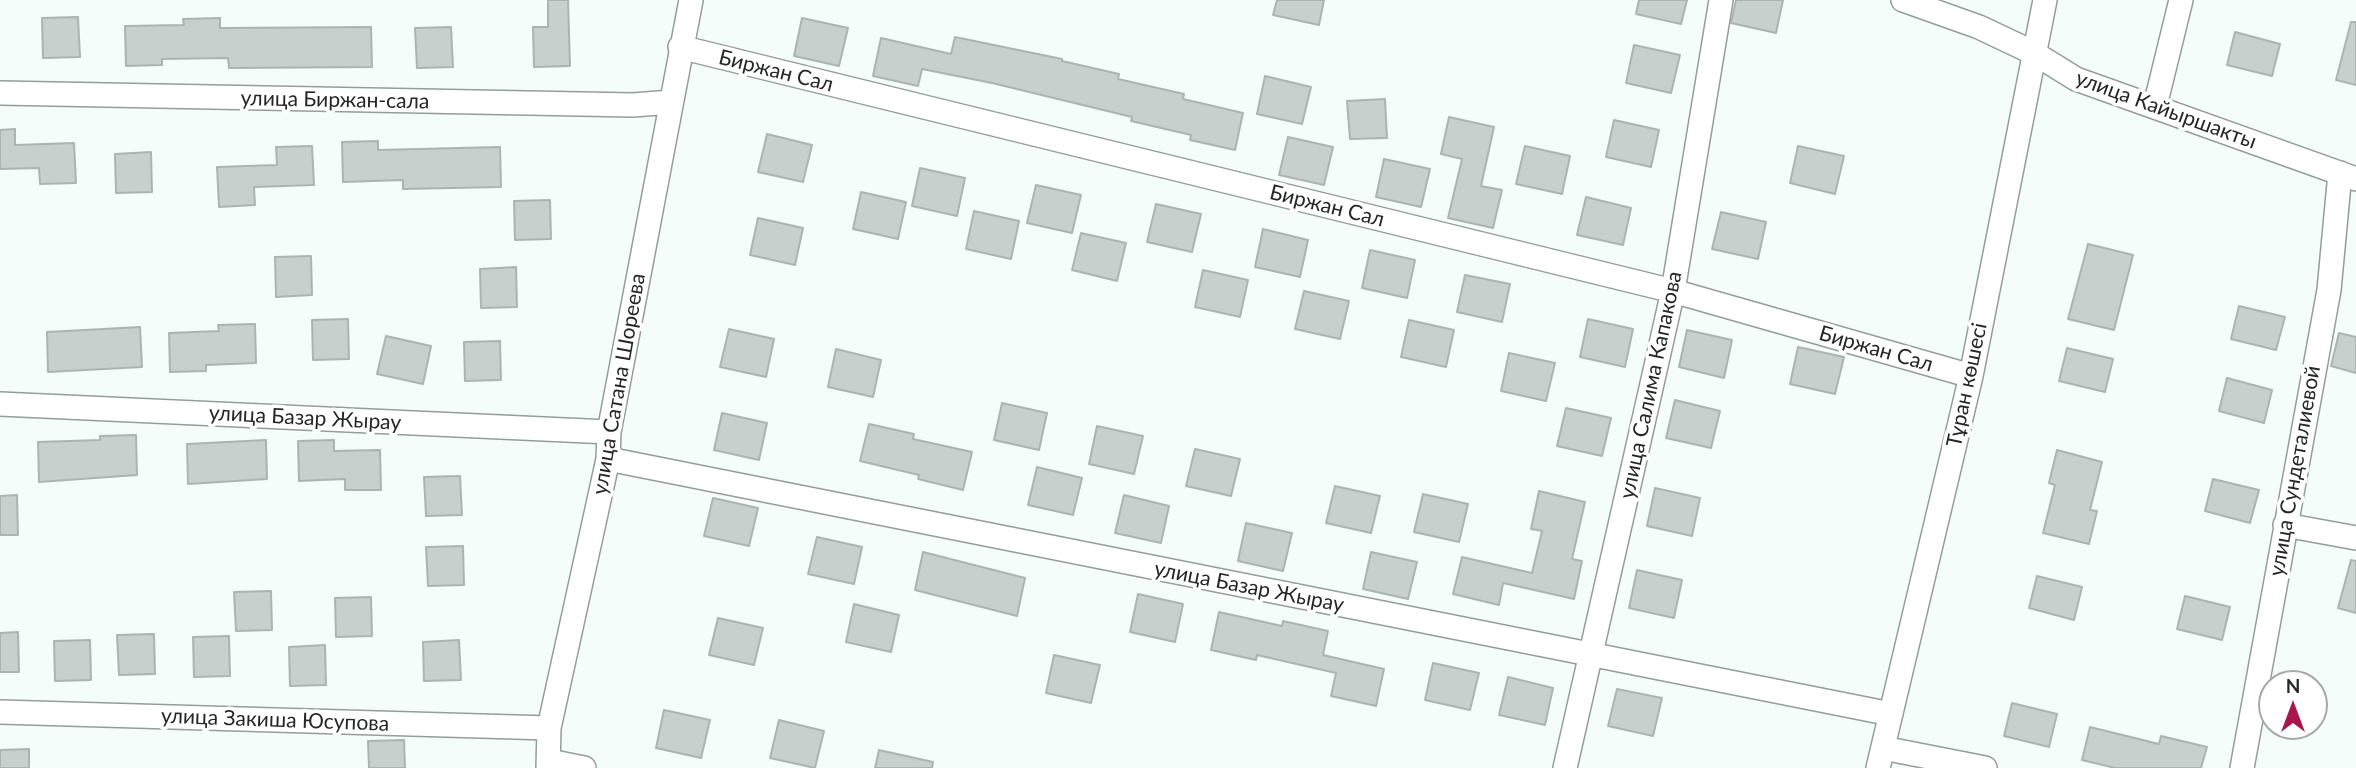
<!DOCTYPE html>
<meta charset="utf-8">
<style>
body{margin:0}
#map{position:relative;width:2356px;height:768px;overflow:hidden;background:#f4fdfa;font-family:Lato,sans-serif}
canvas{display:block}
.north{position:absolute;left:2258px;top:670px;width:70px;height:70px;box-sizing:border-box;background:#fff;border:2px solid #a7a9a8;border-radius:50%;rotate:0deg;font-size:19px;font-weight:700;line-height:28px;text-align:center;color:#242726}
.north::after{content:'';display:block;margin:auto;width:24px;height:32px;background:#a9164d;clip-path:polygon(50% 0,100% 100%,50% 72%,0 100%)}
</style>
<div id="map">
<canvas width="2356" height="768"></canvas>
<div class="north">N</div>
</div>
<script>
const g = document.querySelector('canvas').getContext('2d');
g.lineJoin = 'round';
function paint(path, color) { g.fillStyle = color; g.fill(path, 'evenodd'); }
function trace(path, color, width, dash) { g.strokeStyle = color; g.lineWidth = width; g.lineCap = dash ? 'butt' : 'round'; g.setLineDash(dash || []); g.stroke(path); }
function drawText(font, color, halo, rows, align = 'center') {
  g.font = font + ' Lato,sans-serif'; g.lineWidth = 7; g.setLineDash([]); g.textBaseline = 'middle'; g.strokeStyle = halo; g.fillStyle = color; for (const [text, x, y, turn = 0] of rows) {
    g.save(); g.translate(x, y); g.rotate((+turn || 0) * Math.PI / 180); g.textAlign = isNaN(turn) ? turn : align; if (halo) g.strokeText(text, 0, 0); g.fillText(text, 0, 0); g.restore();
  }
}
const building = new Path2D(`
 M548 0H568L570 66 534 67 533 27H548Z
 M1277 0H1324L1319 25 1273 15Z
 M1639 0H1687L1681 24 1636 14Z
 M1736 0H1783L1776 33 1731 23Z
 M78 17 80 57 43 58 42 18Z
 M220 18V28L371 27 372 67 229 68 228 58 162 59V65L126 66 125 26 184 25 183 19Z
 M802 18 848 28 839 66 794 56Z
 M2351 22H2356V85L2336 80Z
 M451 27 453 67 417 68 415 28Z
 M2235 32 2280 44 2272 76 2227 65Z
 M955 37 1062 59V61L1119 74 1118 79 1184 94 1183 99 1243 113 1235 150 1190 140 1191 135 1131 121 1132 117 992 83 922 69 918 86 873 76 881 38 951 54Z
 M1634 45 1680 55 1671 93 1626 83Z
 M1265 76 1311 87 1302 124 1257 114Z
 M1385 99 1387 138 1350 139 1347 101Z
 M1449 117 1494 127 1481 186 1502 190 1493 228 1448 218 1462 159 1441 154Z
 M1614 120 1659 130 1651 167 1606 157Z
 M15 129V145L74 143 76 183 40 184 39 168 0 169V130Z
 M767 134 812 145 803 182 758 172Z
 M1288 137 1333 147 1324 185 1279 175Z
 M378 141V150L500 147 501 187 403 189V180L343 182 342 142Z
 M312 146 314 185 254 187 255 205 219 207 217 167 277 165 276 147Z
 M1525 146 1570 156 1562 194 1516 184Z
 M1798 146 1844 156 1835 194 1790 183Z
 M151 152 152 192 116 193 115 154Z
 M1384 159 1430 169 1421 207 1376 197Z
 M920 168 965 178 957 216 912 206Z
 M1036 185 1081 195 1072 233 1027 223Z
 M861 192 906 202 898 239 853 229Z
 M1586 197 1631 208 1623 245 1577 235Z
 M550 200 551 239 515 240 514 201Z
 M1156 204 1201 214 1192 252 1147 242Z
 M974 211 1019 221 1011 259 966 249Z
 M1721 212 1766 222 1758 259 1712 249Z
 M758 218 803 228 795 265 750 255Z
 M1263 229 1308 240 1300 277 1255 267Z
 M1081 233 1126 243 1117 281 1072 270Z
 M2088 244 2133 255 2114 330 2068 319Z
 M1370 250 1415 260 1407 298 1362 288Z
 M311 256 312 295 276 297 275 257Z
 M516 267 517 307 481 308 480 269Z
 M1203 270 1248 280 1240 317 1195 307Z
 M1465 275 1510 284 1502 322 1457 312Z
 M1304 291 1349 301 1340 339 1295 329Z
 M2239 306 2285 317 2276 350 2231 339Z
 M348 319 349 359 313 360 312 320Z
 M1588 319 1633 329 1625 367 1580 357Z
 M1409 320 1454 330 1446 367 1401 357Z
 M255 324 256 363 206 365V371L170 372 169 333 219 331 218 325Z
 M140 327 142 367 48 372 47 332Z
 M729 329 774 339 766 377 720 367Z
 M1687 330 1732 340 1724 378 1679 367Z
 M2339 333 2356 337V373L2331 366Z
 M386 336 431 346 423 384 377 374Z
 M500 341 501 380 465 381 464 342Z
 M1798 347 1844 357 1835 394 1790 384Z
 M2067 348 2113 359 2105 392 2059 381Z
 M836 349 881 360 873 397 828 387Z
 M1509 353 1555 363 1546 401 1501 391Z
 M2227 378 2272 390 2264 423 2219 411Z
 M1675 400 1720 411 1711 448 1666 438Z
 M1002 403 1047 413 1039 450 994 440Z
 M1566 408 1611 418 1602 456 1557 446Z
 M722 413 767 423 759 460 714 450Z
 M869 424 914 434 913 439 972 452 963 490 918 479 919 475 860 461Z
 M1097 426 1143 436 1134 474 1089 464Z
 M136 435 137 475 39 482 38 442 100 440V436Z
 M266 440 267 479 188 484 187 444Z
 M334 440V451L380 450 381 490H345V479L299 481 298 441Z
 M1195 449 1240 459 1231 496 1186 486Z
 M2057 450 2102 462 2090 510 2097 511 2089 544 2043 533 2055 485 2049 483Z
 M1037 467 1082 478 1073 515 1028 505Z
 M460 476 462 515 426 516 424 477Z
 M2213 479 2259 490 2250 523 2205 511Z
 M1335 486 1380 496 1371 533 1326 523Z
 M1655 488 1700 498 1692 536 1647 526Z
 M1539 491 1585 502 1572 559 1582 561 1574 599 1503 583 1499 605 1453 594 1462 557 1532 573 1542 531 1531 529Z
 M1423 494 1468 504 1459 542 1414 532Z
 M17 495 18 535H0V496Z
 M1124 495 1169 506 1161 543 1115 533Z
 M713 498 758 508 749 546 704 536Z
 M1246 523 1292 533 1283 571 1238 561Z
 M817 537 862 547 854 584 808 574Z
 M463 546 464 585 428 586 426 547Z
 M923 552 1025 578 1017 616 915 590Z
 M1371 552 1417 562 1408 599 1363 589Z
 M2351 560 2356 561V613L2338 608Z
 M1637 570 1682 580 1674 618 1629 608Z
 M2037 576 2082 587 2074 620 2029 608Z
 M271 591 272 630 236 631 234 592Z
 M1138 594 1183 604 1175 642 1130 632Z
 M2185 596 2230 607 2222 640 2177 629Z
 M371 597 372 636 336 637 335 598Z
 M854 604 899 615 891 652 846 642Z
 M1219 612 1282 626 1283 621 1328 631 1323 655 1384 669 1376 706 1331 696 1336 673 1257 655 1256 660 1211 650Z
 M718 618 763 628 754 665 709 655Z
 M18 632 19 672H0V633Z
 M154 634 155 674 119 675 117 635Z
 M229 636 230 676 194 677 193 637Z
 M90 640 91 680 55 681 54 641Z
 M459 640 461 680 424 681 423 642Z
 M325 645 326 685 290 686 289 647Z
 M1054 655 1100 665 1091 703 1046 693Z
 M1433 663 1479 673 1470 710 1425 700Z
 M1508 677 1553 688 1545 725 1499 715Z
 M1617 689 1662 698 1653 736 1608 726Z
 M2012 703 2057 714 2049 747 2004 736Z
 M664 710 710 720 701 758 656 748Z
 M779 720 824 731 815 768 770 758Z
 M2090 727 2159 744 2161 736 2207 747 2201 768H2115L2082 760Z
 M404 740 405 768H369L368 741Z
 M29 749V768H0V750Z
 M879 750 933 762 932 768H875Z`);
paint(building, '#c7d0cd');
trace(building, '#acb4b1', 2);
const minor = new Path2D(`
 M1903 0 1979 27 2034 53 2076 79 2356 179
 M680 47 1673 291 1971 376
 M0 93 633 105 671 102
 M2155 106 2181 0
 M0 404 609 432
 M608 459 1891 714
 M2285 525 2356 538
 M0 712 549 728
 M1883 748 1985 768
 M549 761 584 768
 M548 768 549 728 608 459 609 432 691 0
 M1565 768 1673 291 1721 0
 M1878 768 1971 376 2045 0
 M2242 768 2329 290 2340 173`);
trace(minor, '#959d9b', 26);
trace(minor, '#fff', 23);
drawText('21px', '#242726', '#fff', [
 ["Биржан Сал",776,71,14],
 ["улица Биржан-сала",335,100,1],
 ["улица Кайыршакты",2166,110,20],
 ["Биржан Сал",1327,206,14],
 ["Биржан Сал",1876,349,16],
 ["улица Сатана Шореева",619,384,-80],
 ["улица Салима Капакова",1651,385,-78],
 ["Тұран көшесі",1967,385,-78],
 ["улица Базар Жырау",305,418,3],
 ["улица Сундеталиевой",2295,471,-80],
 ["улица Базар Жырау",1249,587,11],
 ["улица Закиша Юсупова",275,720,2]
]);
</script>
